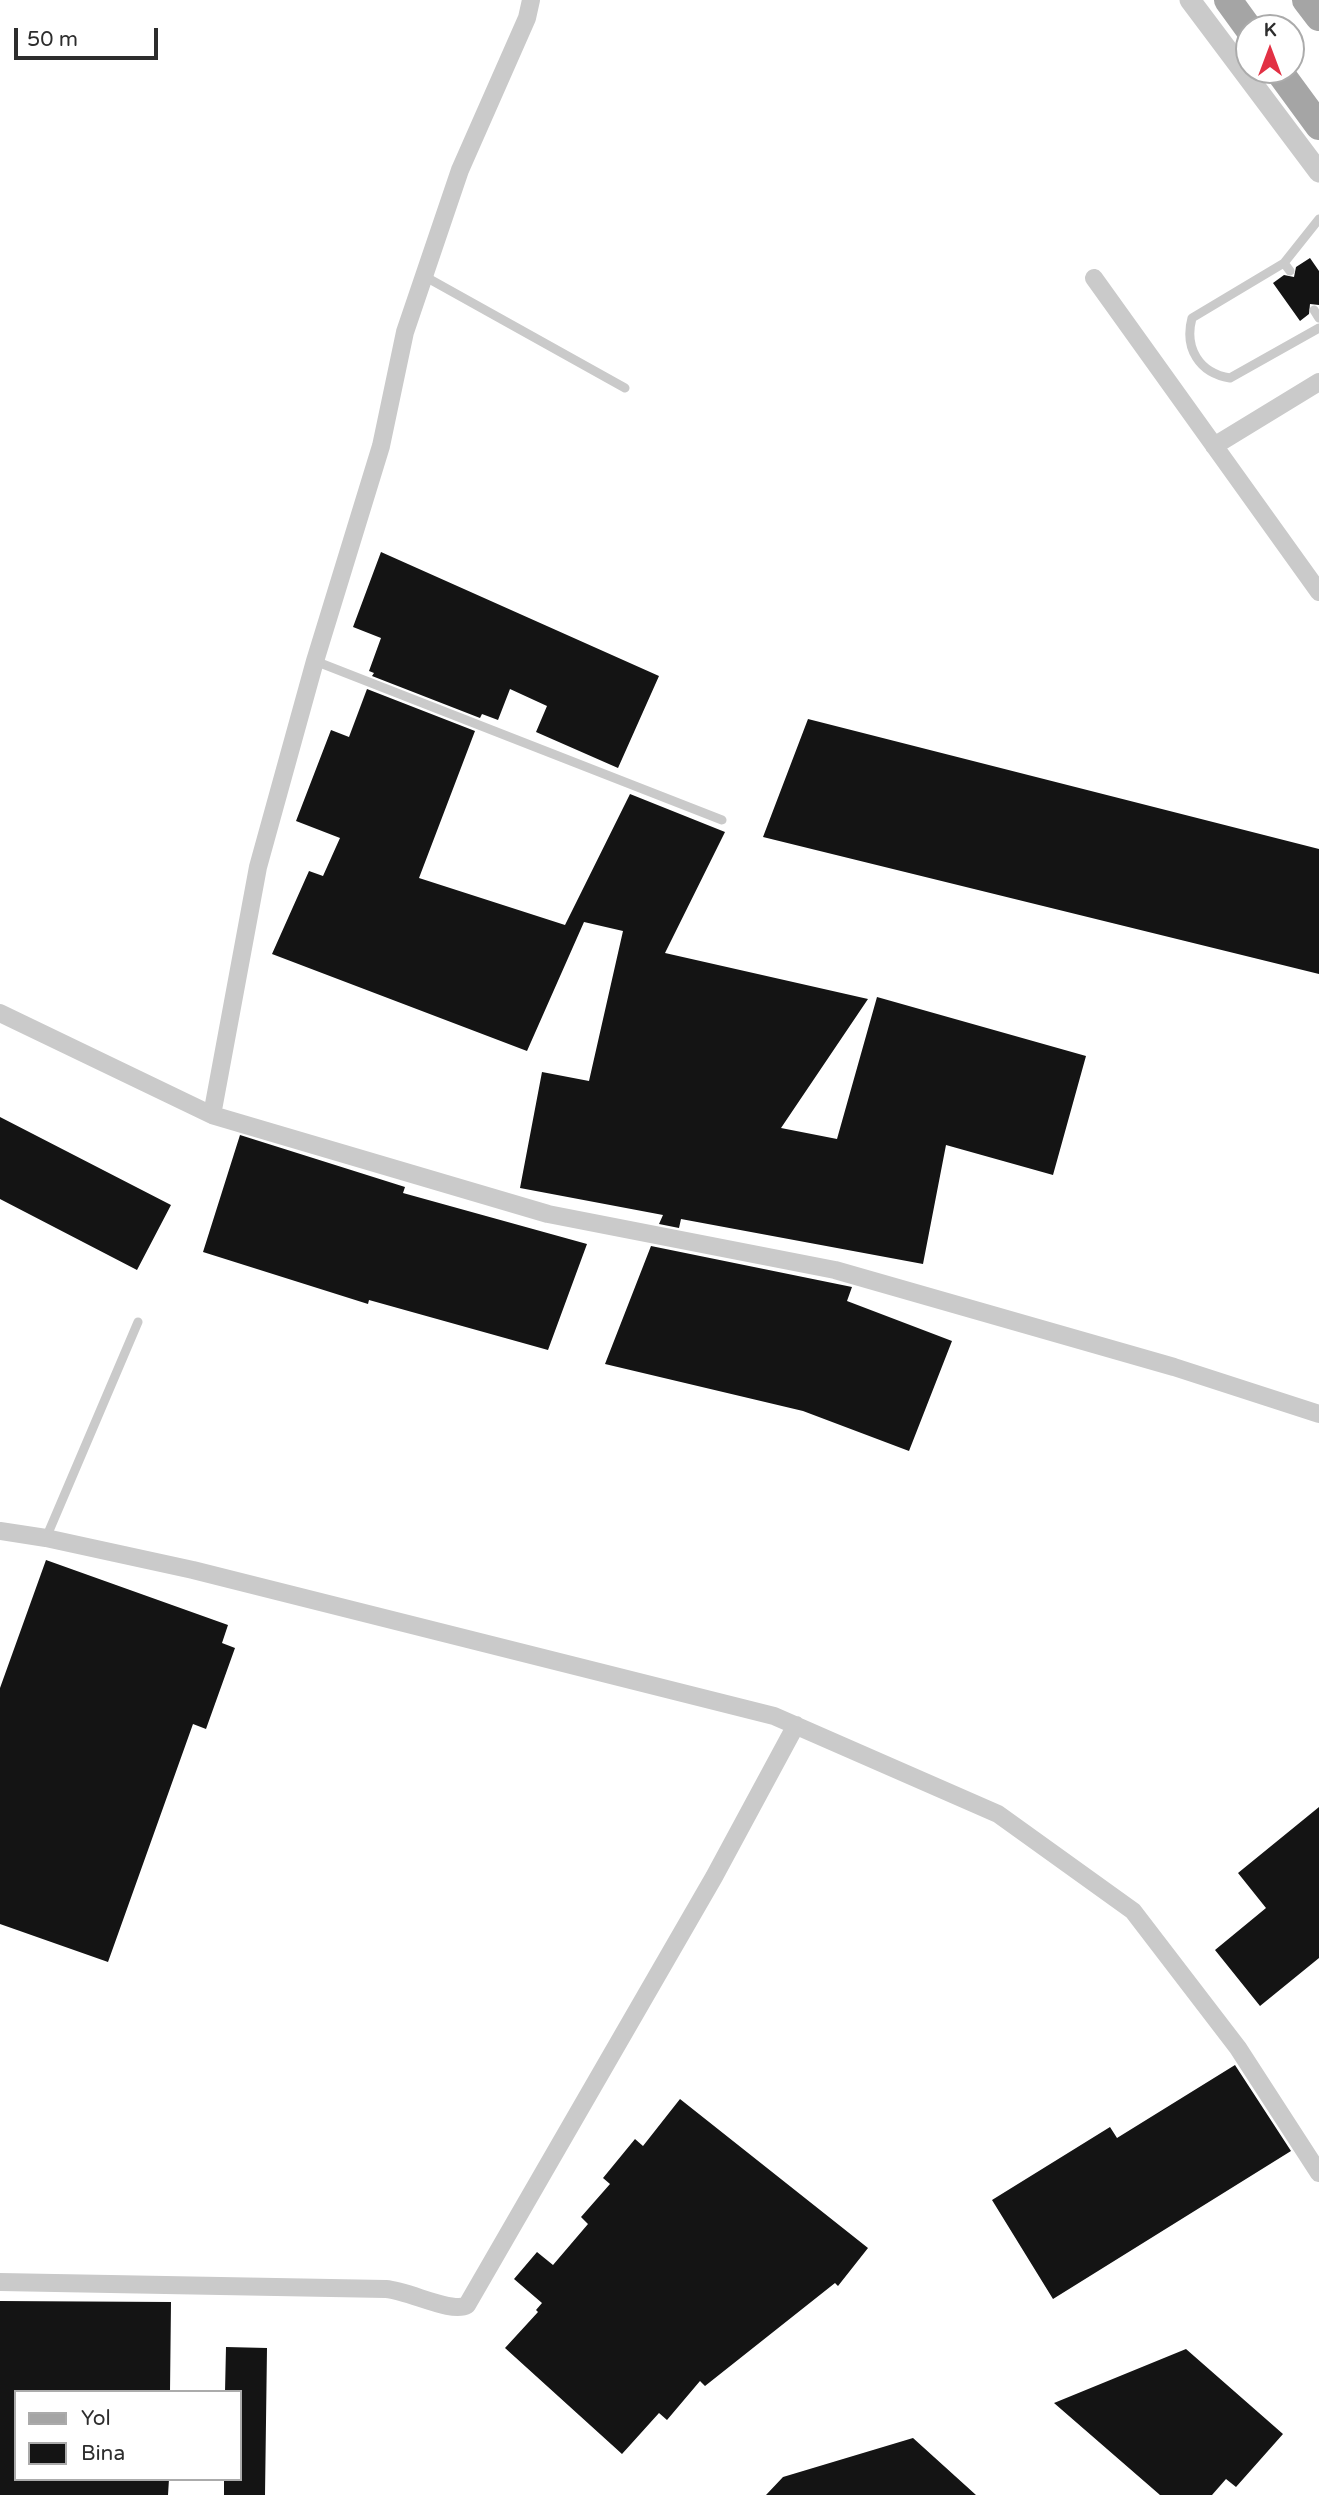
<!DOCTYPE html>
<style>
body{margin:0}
#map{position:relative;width:1319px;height:2495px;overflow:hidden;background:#fff;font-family:"Varela Round",sans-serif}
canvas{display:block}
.legend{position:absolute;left:14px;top:2390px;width:228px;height:91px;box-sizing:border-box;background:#fff;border:2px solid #ababab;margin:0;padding:9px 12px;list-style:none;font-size:21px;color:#2d2d2d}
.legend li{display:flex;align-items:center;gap:14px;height:35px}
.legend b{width:35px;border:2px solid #ababab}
.north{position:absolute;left:1235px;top:14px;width:70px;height:70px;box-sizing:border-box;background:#fff;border:2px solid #ababab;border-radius:50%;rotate:0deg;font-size:19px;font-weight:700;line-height:28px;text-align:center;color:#2d2d2d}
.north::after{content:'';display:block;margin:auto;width:24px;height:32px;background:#e23144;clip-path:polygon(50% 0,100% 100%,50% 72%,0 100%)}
.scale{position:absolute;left:14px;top:28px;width:144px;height:32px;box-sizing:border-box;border:4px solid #2d2d2d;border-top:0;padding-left:9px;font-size:21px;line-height:24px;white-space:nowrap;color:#2d2d2d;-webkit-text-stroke:5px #fff;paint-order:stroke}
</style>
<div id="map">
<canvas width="1319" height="2495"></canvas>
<ul class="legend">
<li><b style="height:9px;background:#a5a5a5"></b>Yol</li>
<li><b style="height:19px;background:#141414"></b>Bina</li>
</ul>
<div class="north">K</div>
<div class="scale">50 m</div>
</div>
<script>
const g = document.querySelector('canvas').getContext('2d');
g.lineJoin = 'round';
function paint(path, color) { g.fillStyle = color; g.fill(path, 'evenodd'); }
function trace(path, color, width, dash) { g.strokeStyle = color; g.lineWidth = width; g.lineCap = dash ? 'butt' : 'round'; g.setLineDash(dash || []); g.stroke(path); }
paint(new Path2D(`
 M1310 258 1319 271V305L1310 304 1309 314 1300 321 1273 283 1284 275 1294 277 1296 267Z
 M381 552 659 676 618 768 536 732 547 706 510 689 498 720 482 714 480 718 372 676 374 673 369 671 381 638 353 627Z
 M367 689 475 731 419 878 565 925 630 794 725 832 665 953 868 999 781 1128 837 1139 877 997 1086 1056 1053 1175 946 1145 923 1264 681 1219 679 1228 659 1224 663 1215 520 1188 542 1072 589 1081 623 931 584 922 527 1051 272 954 309 871 323 876 340 838 296 821 331 730 349 737Z
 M808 719 1319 849V974L763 837Z
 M0 1117 171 1205 137 1270 0 1199Z
 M240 1135 405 1187 403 1193 587 1244 548 1350 369 1300 368 1304 203 1252Z
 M651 1246 852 1287 847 1301 952 1341 909 1451 803 1411 605 1364Z
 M46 1560 228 1625 222 1643 235 1648 206 1729 193 1724 108 1962 0 1924V1688Z
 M1319 1807V1958L1260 2006 1215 1950 1266 1908 1238 1873Z
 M1235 2065 1291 2151 1053 2299 992 2200 1110 2127 1117 2138Z
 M680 2099 868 2248 838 2286 835 2283 705 2386 700 2381 667 2420 659 2413 622 2454 505 2348 538 2312 536 2310 542 2303 514 2279 537 2252 553 2265 588 2224 581 2217 610 2184 603 2178 635 2139 643 2146Z
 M0 2301 171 2302 170 2392H16V2479H169L168 2495H0Z
 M226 2347 267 2348 265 2495H224V2479H240V2392H225Z
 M1186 2349 1283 2434 1236 2487 1226 2479 1212 2495H1160L1054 2403Z
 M913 2438 976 2495H766L783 2477Z`), '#141414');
trace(new Path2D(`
 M1284 263 1192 318C1184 348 1199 373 1230 378L1319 328
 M1290 271 1284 263 1319 219
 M424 276 625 388
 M1314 310 1319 318
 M315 661 722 820
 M46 1538 138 1322`), '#cacaca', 9);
trace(new Path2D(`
 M1094 278 1319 592
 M1214 446 1319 382
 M0 1013 212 1115 548 1214 835 1270 1174 1367 1319 1414
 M212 1115 258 867 315 661 381 446 405 332 460 170 527 18 531 0
 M0 1531 46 1538 193 1570 774 1716 998 1814 1133 1911 1238 2048 1319 2173
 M0 2282 386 2289C410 2291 452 2314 467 2305L714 1877 796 1725`), '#cacaca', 18);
trace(new Path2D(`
 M1190 0 1319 172`), '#cacaca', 21);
trace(new Path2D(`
 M1228 0 1249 29
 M1306 0 1319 17
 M1278 70 1319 126`), '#a5a5a5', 28);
</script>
